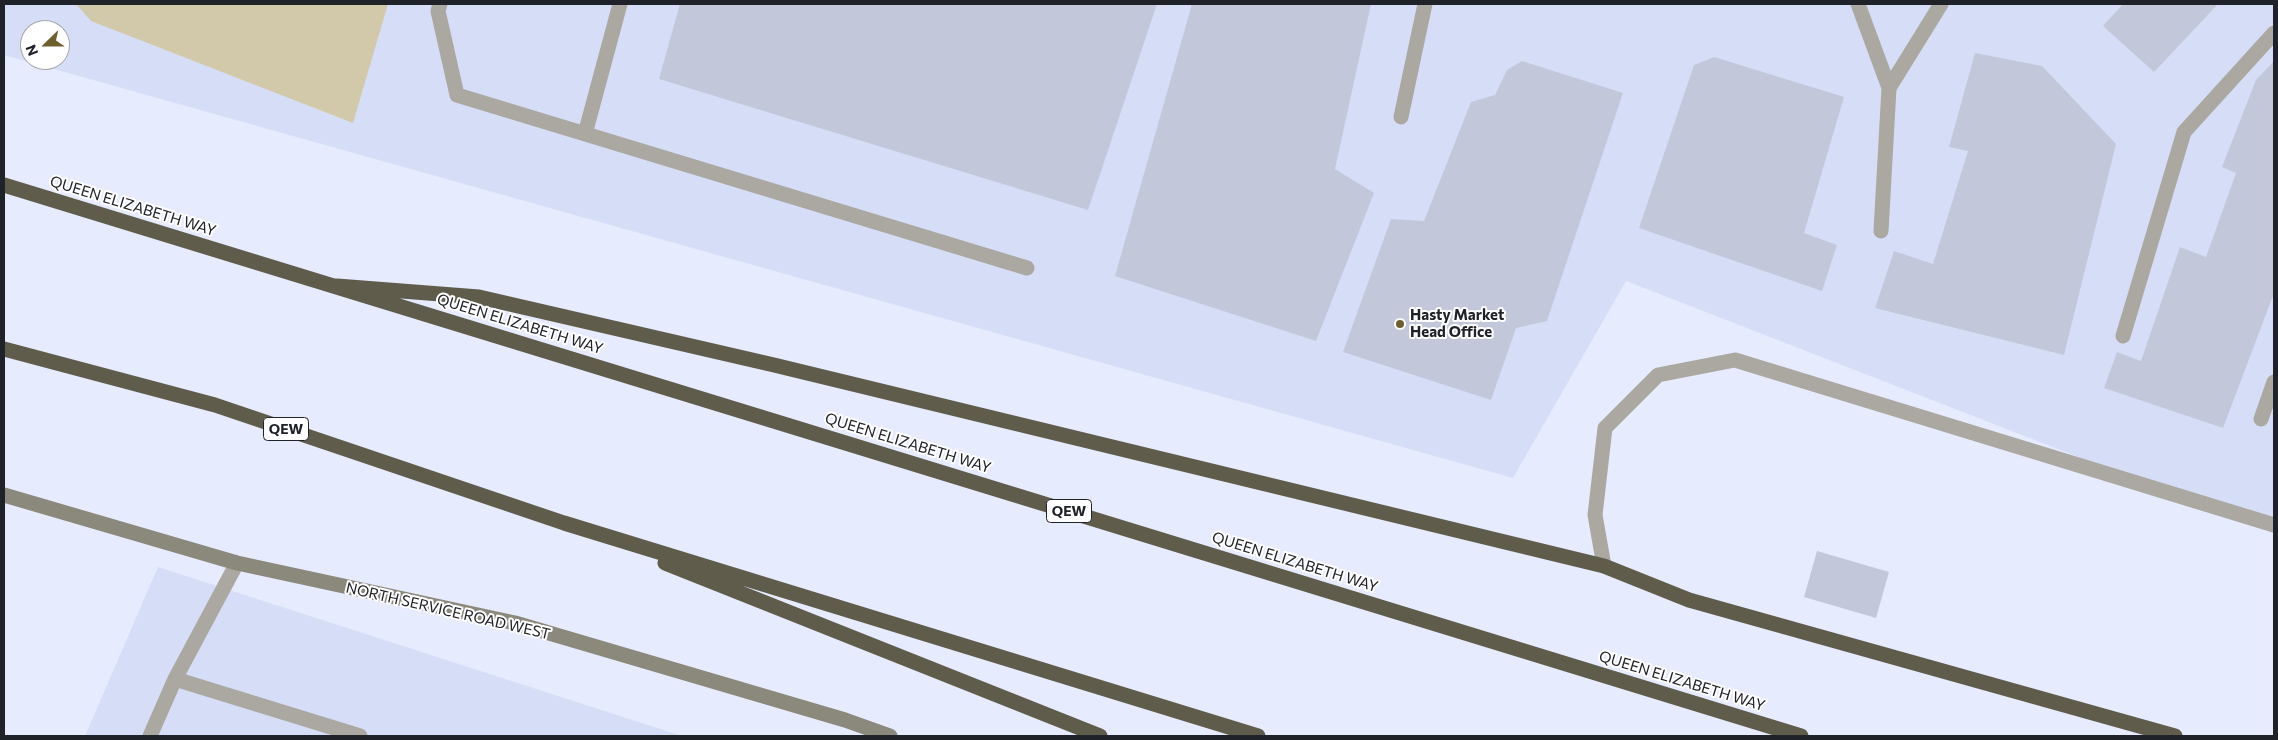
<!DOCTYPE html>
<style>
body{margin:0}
#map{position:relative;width:2278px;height:740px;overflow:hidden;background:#e6ebfe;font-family:Commissioner,sans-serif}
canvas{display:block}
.frame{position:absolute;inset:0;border:5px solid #202229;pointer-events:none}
.north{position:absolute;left:20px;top:20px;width:50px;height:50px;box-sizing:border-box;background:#fff;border:1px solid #a6a7a9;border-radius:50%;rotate:248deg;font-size:14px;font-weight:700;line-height:20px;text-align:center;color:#202229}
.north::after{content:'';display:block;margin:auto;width:18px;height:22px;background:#6d602d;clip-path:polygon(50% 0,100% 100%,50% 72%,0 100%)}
</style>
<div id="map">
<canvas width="2278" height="740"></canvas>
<div class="frame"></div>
<div class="north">N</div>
</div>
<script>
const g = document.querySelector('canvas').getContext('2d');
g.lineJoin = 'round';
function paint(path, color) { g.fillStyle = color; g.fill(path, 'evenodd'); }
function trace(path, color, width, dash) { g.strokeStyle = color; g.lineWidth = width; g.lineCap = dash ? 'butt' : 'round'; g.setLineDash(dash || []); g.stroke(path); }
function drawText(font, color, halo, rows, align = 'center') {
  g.font = font + ' Commissioner,sans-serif'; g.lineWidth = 4; g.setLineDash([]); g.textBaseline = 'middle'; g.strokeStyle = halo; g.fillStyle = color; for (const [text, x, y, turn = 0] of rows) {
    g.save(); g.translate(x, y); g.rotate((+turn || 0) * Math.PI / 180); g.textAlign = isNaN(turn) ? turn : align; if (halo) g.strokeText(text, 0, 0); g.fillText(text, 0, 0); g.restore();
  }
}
paint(new Path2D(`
 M4 4H2274V533L1626 281 1513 478 4 55ZM30 30H60V60H30Z
 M158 567 682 736H85Z`), '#d6def7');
paint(new Path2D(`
 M76 4H388L353 123 91 21Z`), '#d1c9a9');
paint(new Path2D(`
 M680 4H1157L1088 210 659 79Z
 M1192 4H1371L1335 169 1374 193 1316 341 1115 276Z
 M2123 4H2218L2154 72 2103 26Z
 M1975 53 2042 66 2116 144 2064 355 1875 308 1894 251 1933 264 1968 151 1949 147Z
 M1714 57 1844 97 1804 233 1837 245 1822 291 1639 228 1694 65Z
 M1522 61 1623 93 1547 321 1516 328 1491 400 1343 352 1391 219 1424 221 1471 102 1495 95 1507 70Z
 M2274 61V293L2223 428 2104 388 2117 352 2141 361 2180 247 2206 257 2236 173 2222 167 2256 80Z
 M1817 551 1889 572 1876 618 1804 597Z`), '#c2c8da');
trace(new Path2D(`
 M440 4 438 11 457 95 1027 268
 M1858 4 1889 88 1881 231
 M1889 88 1941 4
 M1401 117 1425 4
 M585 134 620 4
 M2123 336 2184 132 2274 33
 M2261 419 2274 382
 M1604 566 1595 515 1605 428 1658 375 1735 360 2274 525
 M175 679 360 736
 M150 736 175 679 237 563`), '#aaa8a0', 15);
trace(new Path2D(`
 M4 495 237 563 515 623 845 720 890 736`), '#8b887c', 15);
trace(new Path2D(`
 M4 185 1801 736
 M337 286 479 297 774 365 1604 566 1689 600 2175 736
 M4 349 215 405 564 523 1258 736
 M665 563 1100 736`), '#605c4c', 15);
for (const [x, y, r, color] of [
 [1400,324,5,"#6d602d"]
]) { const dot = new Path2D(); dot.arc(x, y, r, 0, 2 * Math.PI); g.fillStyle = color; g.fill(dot); trace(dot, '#fff', 2); }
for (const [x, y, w] of [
 [286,429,45],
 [1069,511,45]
]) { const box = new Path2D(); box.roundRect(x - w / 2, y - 11.5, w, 23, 4); g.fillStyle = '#fff'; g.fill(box); trace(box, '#202229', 1); }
drawText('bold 14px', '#202229', null, [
 ["QEW",286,429],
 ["QEW",1069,511]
]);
drawText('15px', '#202229', '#fff', [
 ["QUEEN ELIZABETH WAY",133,206,17],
 ["QUEEN ELIZABETH WAY",520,324,17],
 ["QUEEN ELIZABETH WAY",908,443,17],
 ["QUEEN ELIZABETH WAY",1295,562,17],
 ["NORTH SERVICE ROAD WEST",448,611,13],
 ["QUEEN ELIZABETH WAY",1682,681,17]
]);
drawText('bold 15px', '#202229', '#fff', [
 ["Hasty Market",1410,315],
 ["Head Office",1410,332]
], 'left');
</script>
